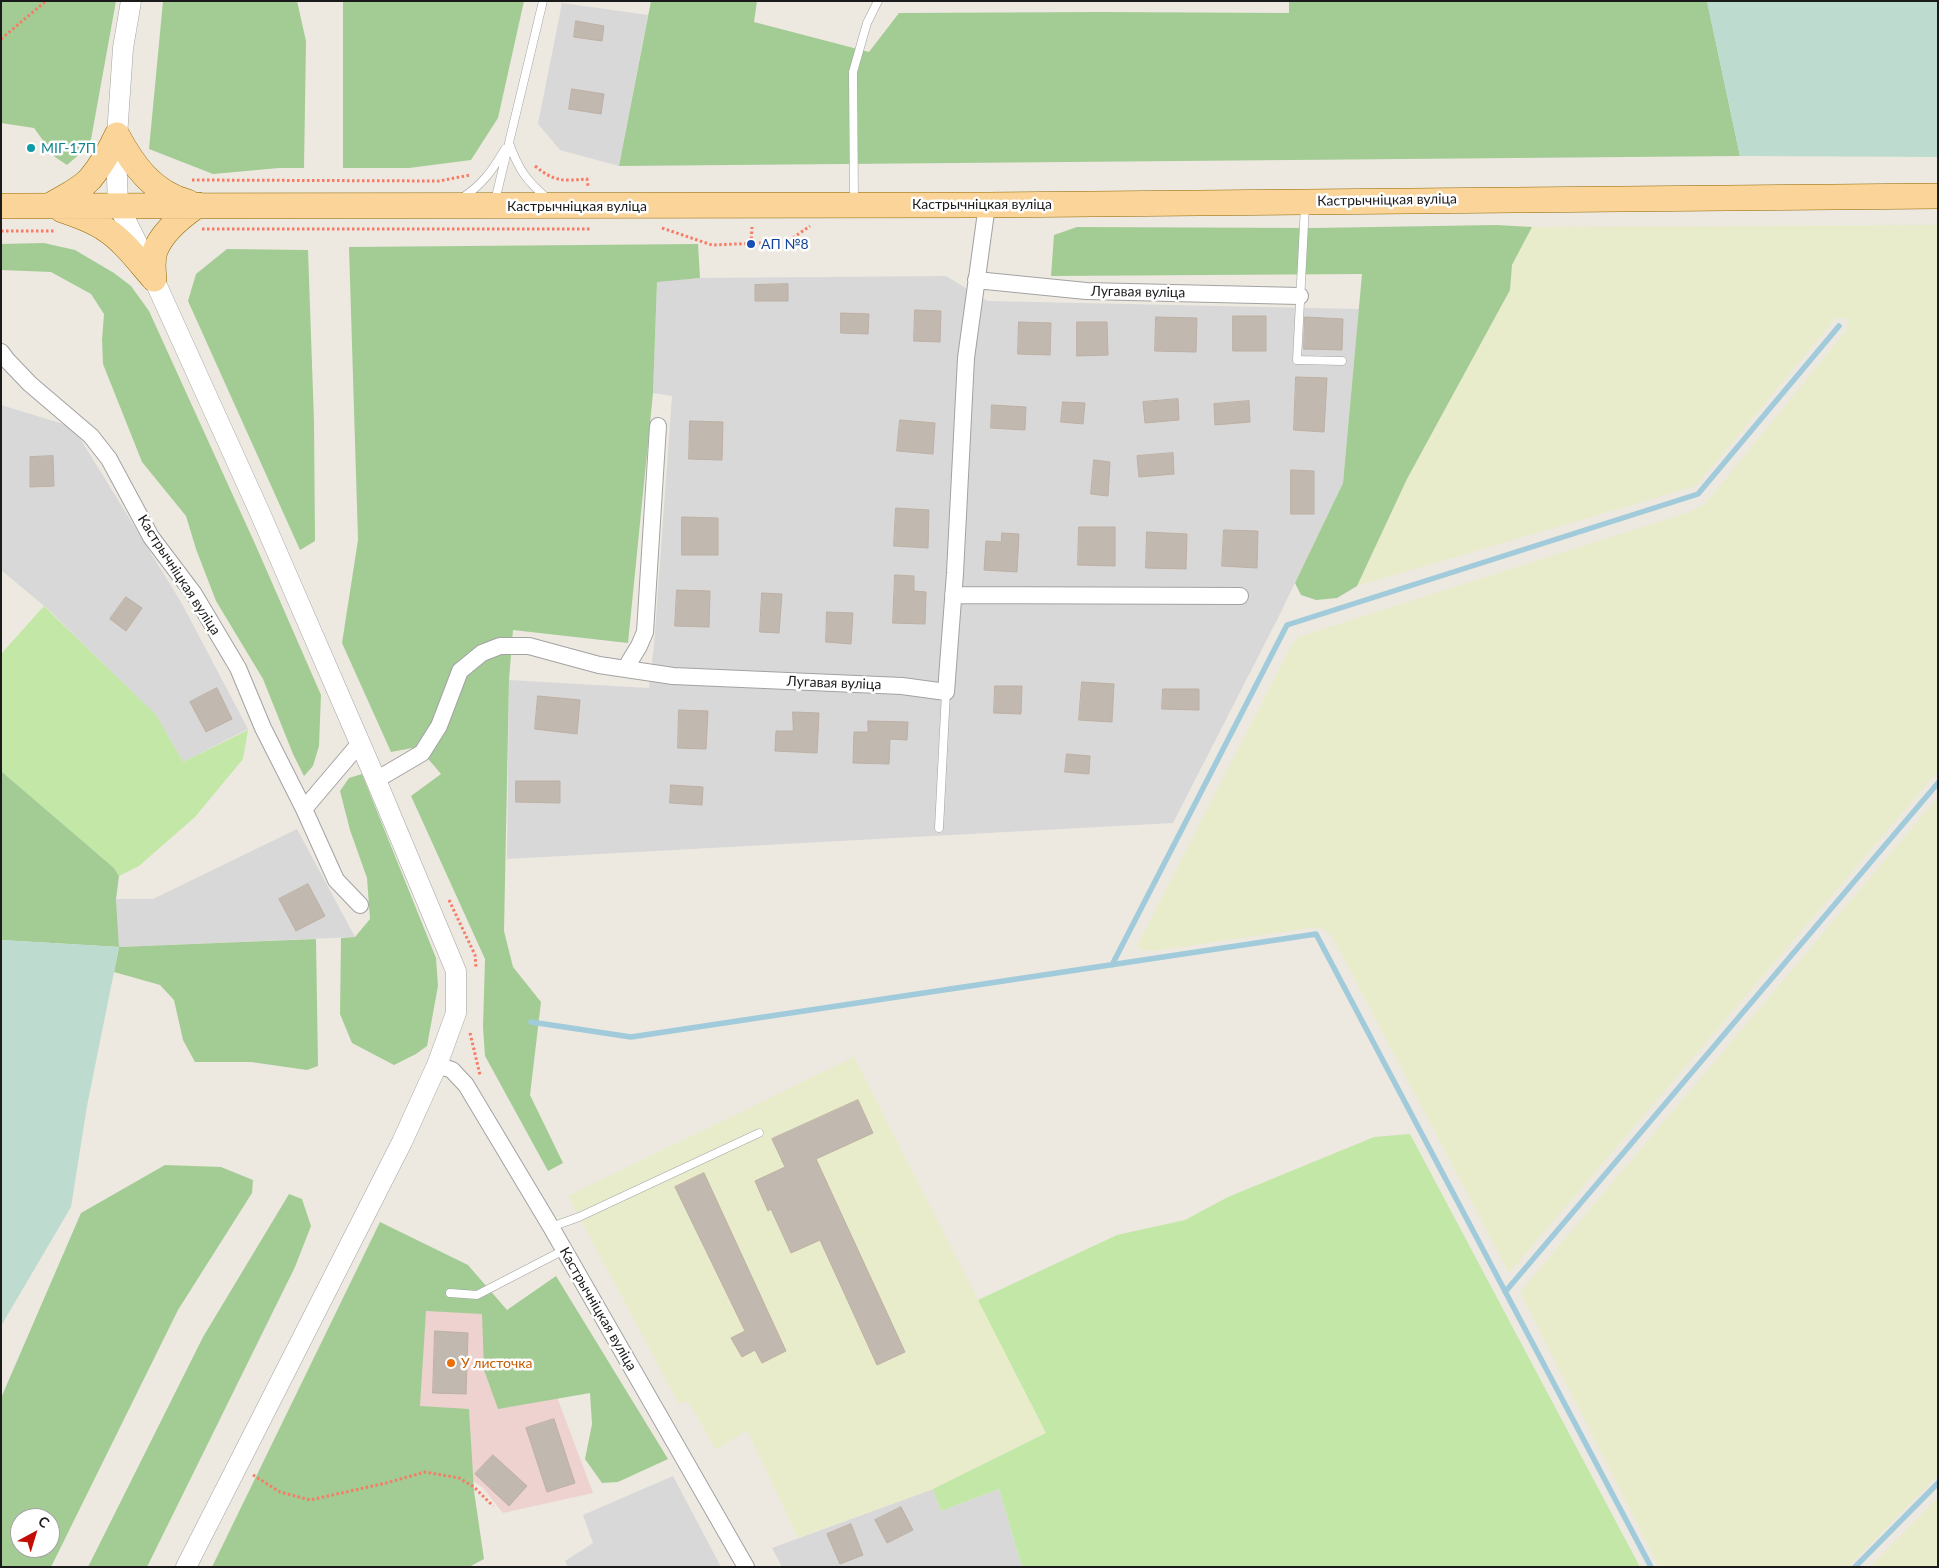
<!DOCTYPE html>
<meta charset="utf-8">
<style>
body{margin:0}
#map{position:relative;width:1939px;height:1568px;overflow:hidden;background:#ede9e0;font-family:Lato,sans-serif}
canvas{display:block}
.frame{position:absolute;inset:0;border:2px solid #1b1b1b;pointer-events:none}
.north{position:absolute;left:10px;top:1508px;width:50px;height:50px;box-sizing:border-box;background:#fff;border:1px solid #a4a4a4;border-radius:50%;rotate:39deg;font-size:14px;font-weight:700;line-height:20px;text-align:center;color:#1b1b1b}
.north::after{content:'';display:block;margin:auto;width:18px;height:22px;background:#c30c03;clip-path:polygon(50% 0,100% 100%,50% 72%,0 100%)}
</style>
<div id="map">
<canvas width="1939" height="1568"></canvas>
<div class="frame"></div>
<div class="north">С</div>
</div>
<script>
const g = document.querySelector('canvas').getContext('2d');
g.lineJoin = 'round';
function paint(path, color) { g.fillStyle = color; g.fill(path, 'evenodd'); }
function trace(path, color, width, dash) { g.strokeStyle = color; g.lineWidth = width; g.lineCap = dash ? 'butt' : 'round'; g.setLineDash(dash || []); g.stroke(path); }
function drawText(font, color, halo, rows, align = 'center') {
  g.font = font + ' Lato,sans-serif'; g.lineWidth = 5; g.setLineDash([]); g.textBaseline = 'middle'; g.strokeStyle = halo; g.fillStyle = color; for (const [text, x, y, turn = 0] of rows) {
    g.save(); g.translate(x, y); g.rotate((+turn || 0) * Math.PI / 180); g.textAlign = isNaN(turn) ? turn : align; if (halo) g.strokeText(text, 0, 0); g.fillText(text, 0, 0); g.restore();
  }
}
paint(new Path2D(`
 M562 3 648 15 619 166 560 150 538 124Z
 M946 276 987 301 1359 309 1343 483 1280 614 1173 823 507 859 509 680 649 688 654 645 672 396 653 393 657 281 700 278Z
 M1 405 73 427 181 602 248 729 183 762 155 715 49 610 1 570Z
 M297 829 355 937 119 947 116 899H153Z
 M673 1476 721 1567H568L565 1561 593 1543 583 1515Z
 M933 1489 941 1511 999 1489 1022 1567H782L772 1548Z`), '#d9d8d8');
paint(new Path2D(`
 M414 1297 507 1310 534 1336 593 1493 503 1513 483 1488 460 1471 399 1461Z`), '#eed2cf');
paint(new Path2D(`
 M1938 225V771L1509 1273 1333 938 1325 930 1317 927 1152 951 1141 950 1137 946 1292 644 1298 637 1689 512 1705 504 1846 331 1849 325 1848 321 1843 317 1835 319 1696 486 1357 586 1407 479 1510 290 1512 265 1532 227Z
 M1938 797V1475L1848 1567H1659L1520 1292Z
 M854 1057 1046 1433 933 1489 798 1538 747 1430 716 1450 688 1401 679 1404 568 1196Z
 M1938 1498V1567H1870Z`), '#e8eccb');
paint(new Path2D(`
 M44 606 156 715 183 762 248 730 243 759 195 817 139 866 119 876 114 868 1 771V654Z
 M1410 1134 1640 1567H1022L999 1489 941 1511 933 1489 1046 1433 978 1300 1117 1235 1185 1220 1228 1197 1374 1137Z`), '#c3e7a6');
paint(new Path2D(`
 M1 1H116L90 145 67 165 55 157 34 128 1 123Z
 M163 1H297L306 41 304 168H279L213 174 149 149Z
 M343 1H524L498 118 471 160 409 168H343Z
 M651 1H757L754 22 869 52 899 13 1100 12 1289 13V1H1707L1740 156 619 166Z
 M1496 225 1532 227 1512 265 1510 290 1407 479 1357 586 1337 598 1316 600 1301 595 1295 583 1343 483 1362 274 1051 276 1054 235 1077 227 1313 228Z
 M44 243 75 250 114 273 131 286 149 311 256 546 321 695 319 746 313 766 304 776 293 754 263 679 216 601 196 549 186 516 142 462 103 364 102 340 104 314 91 294 51 272 1 270V244Z
 M698 244 700 278 657 282 653 393 628 643 513 630 509 680 504 931 513 967 541 1002 530 1095 563 1163 548 1171 485 1056 483 1027 485 959 411 796 441 774 418 747 391 752 342 643 358 540 349 247Z
 M227 249 308 250 314 421 315 541 300 550 188 301 196 274Z
 M1 771 114 868 119 876 116 899 119 947 316 939 318 1066 307 1070 251 1062H195L183 1040 174 1000 160 985 114 972 119 947 1 940Z
 M362 774 436 958 438 986 427 1046 416 1054 394 1065 352 1043 340 1014 341 938 355 937 370 919 367 878 350 830 340 791 349 778Z
 M165 1165 221 1167 253 1180 252 1193 178 1310 51 1567H1V1398L81 1213ZM20 1518H50V1548H20Z
 M289 1194 302 1199 311 1226 295 1267 147 1567H88L203 1337Z
 M380 1222 468 1265 507 1310 556 1276 668 1459 618 1482 602 1483 585 1459 592 1424 590 1393 498 1409 484 1370 482 1314 426 1311 420 1406 469 1409 474 1491 484 1559 469 1567H212Z`), '#a3cc95');
paint(new Path2D(`
 M1707 1H1938V157L1740 156Z
 M1 940 119 947 87 1106 71 1207 1 1326Z`), '#bddbcf');
trace(new Path2D(`
 M1112 965 1287 625 1698 494 1839 326
 M531 1022 631 1037 1316 934 1651 1567
 M1505 1292 1938 783
 M1855 1567 1938 1483`), '#a1cbda', 5.5);
const building = new Path2D(`
 M576 21 604 26 602 41 574 37Z
 M572 89 604 94 601 114 569 109Z
 M788 284V301H755V285Z
 M915 310 941 311 940 342 914 341Z
 M841 313 869 314 868 334 841 333Z
 M1233 316H1266V351H1233Z
 M1156 317 1197 318 1196 352 1155 351Z
 M1305 317 1343 319 1342 350 1304 349Z
 M1019 322 1051 323 1050 355 1018 354Z
 M1077 322H1107L1108 355 1077 356Z
 M1296 377 1327 378 1324 432 1294 430Z
 M1178 399 1179 420 1145 423 1143 402Z
 M1249 401 1250 422 1215 425 1214 404Z
 M1063 402 1085 403 1083 424 1061 422Z
 M992 405 1026 407 1025 430 991 428Z
 M900 420 935 423 933 454 897 451Z
 M690 421 723 422 722 460 689 459Z
 M1173 453 1174 474 1139 477 1137 456Z
 M53 456 54 486 30 487V457Z
 M1094 460 1110 462 1108 496 1091 494Z
 M1291 470 1314 471V514H1291Z
 M896 508 929 510 928 548 894 546Z
 M682 517 718 518V555H682Z
 M1079 527H1115V566L1078 565Z
 M1224 530 1258 531 1257 568 1222 566Z
 M1147 532 1187 534 1186 569 1146 568Z
 M1002 533 1019 534 1017 572 984 570 986 541 1001 542Z
 M895 575 914 576V591L926 592 925 624 893 623Z
 M677 590 710 591 709 627 675 626Z
 M762 593 782 594 779 633 760 632Z
 M126 597 142 608 126 631 110 619Z
 M827 612 853 613 851 644 826 642Z
 M1082 682 1114 684 1112 722 1079 720Z
 M995 686H1022L1021 714 994 713Z
 M217 688 232 719 206 732 190 702Z
 M1163 689H1199V710L1162 709Z
 M538 696 580 700 577 734 535 729Z
 M679 710 708 711 706 749 678 748Z
 M793 712 819 713 817 753 775 751 776 731H793Z
 M868 721 908 722 907 740 890 739 889 764 853 763 854 732H868Z
 M1067 754 1090 756 1089 774 1065 772Z
 M516 781H560V803L516 802Z
 M671 785 703 787 702 805 670 803Z
 M308 884 325 916 296 931 279 899Z
 M858 1100 873 1133 816 1159 905 1352 877 1365 820 1240 791 1253 771 1209 768 1211 755 1181 785 1167 772 1139Z
 M704 1173 786 1351 762 1363 755 1350 742 1357 731 1338 745 1331 675 1187Z
 M435 1331 468 1333 466 1394 433 1393Z
 M554 1419 575 1483 547 1492 526 1428Z
 M493 1455 527 1486 509 1506 475 1474Z
 M901 1507 913 1530 887 1543 875 1520Z
 M851 1524 863 1555 840 1564 827 1534Z`);
paint(building, '#c1b8b0');
trace(building, '#beb0a3', 1);
const service = new Path2D(`
 M509 143C519 171 527 181 549 200
 M462 198C483 184 492 171 505 149
 M495 201 543 1
 M854 201 853 72 867 23 878 1
 M1305 205 1297 360 1342 361
 M939 828 946 692
 M551 1227 579 1217 759 1133
 M450 1293 477 1295 564 1250`);
const minor = new Path2D(`
 M976 280 1086 291 1300 296
 M1 352 7 360 30 384 91 436 109 459 151 537 194 594 238 668 263 728 304 809 336 880 360 905
 M953 595 1240 596
 M625 669 639 646 645 632 658 426
 M376 780 422 753 439 726 460 671 482 653 500 646H529L599 665 673 676 902 686 946 692 955 573 966 358 987 205
 M304 809 360 743
 M437 1065 452 1070 466 1085 551 1227 746 1567`);
const tertiary = new Path2D(`
 M131 1 123 48 116 151 118 205 143 255 260 513 376 780 456 971V1013L437 1065 402 1142 186 1567`);
const primary = new Path2D(`
 M117 135C133 165 153 193 188 202
 M51 205C64 197 80 190 90 179 101 166 110 150 117 135
 M1 206 987 205 1938 196
 M62 210C77 215 92 220 105 229 124 241 139 262 154 279
 M154 279C153 270 152 260 155 251 162 232 182 216 198 205`);
trace(service, '#a2a2a2', 9);
trace(minor, '#a2a2a2', 18);
trace(tertiary, '#a2a2a2', 21);
trace(primary, '#906802', 26);
trace(new Path2D(`
 M1 39 46 1
 M535 166C555 182 562 181 587 179L588 186
 M192 180 439 181 470 175
 M662 228 712 245 787 242 810 226
 M202 229H591
 M1 231H55
 M751 244 752 227
 M449 900 475 955 476 967
 M470 1033 480 1075
 M253 1475 280 1492 310 1500 386 1483 425 1472 459 1478 474 1487 493 1506`), '#f77c67', 3, [2.5, 2.5]);
trace(service, '#fff', 8);
trace(minor, '#fff', 16);
trace(tertiary, '#fff', 20);
trace(primary, '#fad498', 25);
for (const [x, y, r, color] of [
 [31,148,5,"#0f9aa8"],
 [751,244,5,"#1a4fb4"],
 [451,1363,5,"#e8710a"]
]) { const dot = new Path2D(); dot.arc(x, y, r, 0, 2 * Math.PI); g.fillStyle = color; g.fill(dot); trace(dot, '#fff', 2); }
drawText('14px', '#0d838f', '#fff', [
 ["МІГ-17П",41,148]
], 'left');
drawText('14px', '#1b1b1b', '#fff', [
 ["Кастрычніцкая вуліца",1387,200,-1],
 ["Кастрычніцкая вуліца",982,204],
 ["Кастрычніцкая вуліца",577,206],
 ["Лугавая вуліца",1138,292,1],
 ["Кастрычніцкая вуліца",179,575,57],
 ["Лугавая вуліца",834,683,2],
 ["Кастрычніцкая вуліца",598,1309,60]
]);
drawText('14px', '#164399', '#fff', [
 ["АП №8",761,244]
], 'left');
drawText('14px', '#c56008', '#fff', [
 ["У листочка",461,1363]
], 'left');
</script>
